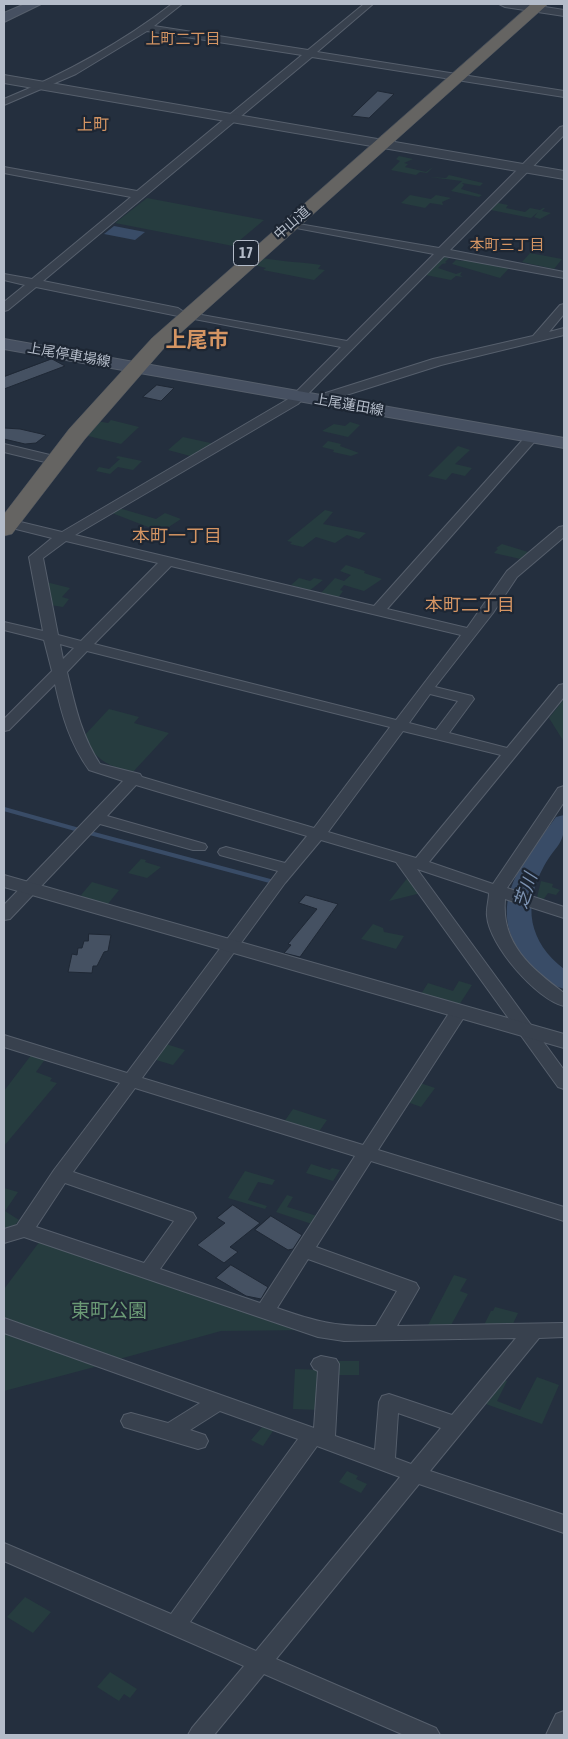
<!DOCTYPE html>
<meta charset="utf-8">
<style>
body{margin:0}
#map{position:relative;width:568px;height:1739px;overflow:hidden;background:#242f3e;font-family:"Asap Condensed",sans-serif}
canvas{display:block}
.frame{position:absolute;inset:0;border:5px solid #b4bcc9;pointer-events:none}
</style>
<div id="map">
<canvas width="568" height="1739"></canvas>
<div class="frame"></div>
</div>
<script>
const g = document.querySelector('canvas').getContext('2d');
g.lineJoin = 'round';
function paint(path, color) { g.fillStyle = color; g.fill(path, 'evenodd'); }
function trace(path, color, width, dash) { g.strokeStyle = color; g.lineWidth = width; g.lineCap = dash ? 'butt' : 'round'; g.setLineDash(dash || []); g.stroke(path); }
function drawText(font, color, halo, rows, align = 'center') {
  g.font = font + ' "Asap Condensed","Noto Sans JP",sans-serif'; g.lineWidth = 4.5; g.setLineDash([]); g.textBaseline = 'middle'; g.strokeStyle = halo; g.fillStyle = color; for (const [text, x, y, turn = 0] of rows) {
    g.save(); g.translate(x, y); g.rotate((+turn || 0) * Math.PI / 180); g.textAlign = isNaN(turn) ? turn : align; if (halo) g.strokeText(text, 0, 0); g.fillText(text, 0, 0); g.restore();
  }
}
paint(new Path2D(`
 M399 156 413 159 404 163 408 164 405 167 426 172 433 167 427 173 420 172 416 175 391 170 400 161 396 159Z
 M449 175 483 183 480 186 462 183 464 185 461 189 482 195 479 197 451 191 462 181 429 177 446 178Z
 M410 195 431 199 436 195 451 198 442 202 443 205 430 203 425 208 401 203Z
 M147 198 264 220 233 246 115 223Z
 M498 203 508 205 506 208 525 212 530 208 540 210 543 208H545L542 211 551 213 540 219 534 217 538 212 531 218 491 210Z
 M530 253 562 259 554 269 522 262Z
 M446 255H448L446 258H449L445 262 447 263 442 264 438 268 456 274 462 272 460 275 463 277 456 276 451 280 426 275Z
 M262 258C284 262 303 262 321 265L318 269 325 270 314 280 263 270 266 268 254 265Z
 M466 258 511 266 500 278 452 264 456 260 463 261Z
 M111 420 139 427 121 444 84 435 96 421 108 423Z
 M350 422 360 425 348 437 322 431 334 424 345 426Z
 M183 437 215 444 194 457 168 450Z
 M328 441 341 444 340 446 359 453 351 456 333 452 334 450 322 447Z
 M458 446 470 450 455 464 472 468 465 476 452 473 446 480 428 476Z
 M118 456 142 461 133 470 118 467 110 474 96 471 99 467 109 469 120 459 116 458Z
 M119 508 156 519 165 513 181 519 161 532 112 513Z
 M325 510 333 512 323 524 366 533 359 539 347 535 335 543 316 537 303 547 290 544 292 542 287 541Z
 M502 544 528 552 524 556 528 557 525 560 494 553 498 549 496 548Z
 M346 565 365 571 364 573 382 579 364 591 344 585 340 590 343 591 338 598 321 593 335 578 344 581 351 575 340 571Z
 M299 578 310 581 314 578 323 580 309 591 291 585Z
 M46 582 70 588 62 597 69 599 63 607 50 605Z
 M564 699V742L549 718Z
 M109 709 139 717 134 723 169 733 132 773C110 767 93 758 83 737Z
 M141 859 146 860 145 862 161 867 147 878 128 873Z
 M409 876 421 893 389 901Z
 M541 881 553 884 552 887 560 890 556 895 548 893 543 900 537 897Z
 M92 882 119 890 107 905 83 898 81 895Z
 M373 924 383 928 384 932 404 936 396 949 361 939Z
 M459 981 472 985 459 1005 421 994 428 983 453 991Z
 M166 1044 185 1050 173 1065 153 1059Z
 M32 1054 46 1058 36 1072 52 1078 50 1081 57 1083 4 1146V1091Z
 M420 1083 435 1088 421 1107 410 1103 408 1097Z
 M293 1109 327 1120 318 1133 284 1122Z
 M311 1164 330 1170 332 1168 340 1170 333 1181 306 1173Z
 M245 1171 275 1180 272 1185 258 1182 248 1200 267 1206 265 1209 228 1198Z
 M4 1188 18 1192 5 1211 19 1220 13 1228 4 1232Z
 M287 1195 293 1197 287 1207 317 1216 312 1224 276 1212Z
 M40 1241 307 1330 221 1331 112 1361 4 1321V1289Z
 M454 1275 467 1279 460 1291 468 1294 450 1327H427Z
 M495 1307 518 1313 512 1326 484 1325 491 1311H493Z
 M4 1332 102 1365 4 1391Z
 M334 1361H359V1375H334Z
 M295 1369 322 1370 319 1410 293 1409Z
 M537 1377 559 1385 542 1424 483 1403 501 1379 507 1381 497 1401 520 1410Z
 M263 1426 273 1431 263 1446 251 1440Z
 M347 1471 358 1476 356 1479 367 1484 361 1493 339 1482Z
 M25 1597 51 1612 33 1633 7 1617Z
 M110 1672 137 1689 130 1698 124 1694 119 1701 97 1687Z`), '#263c3f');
paint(new Path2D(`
 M114 226 145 232 135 240 104 234Z`), '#394c67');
trace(new Path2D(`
 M4 809 79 830
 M90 833 270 881`), '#394c67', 4);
paint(new Path2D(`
 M564 815C566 845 557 843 544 866 522 906 529 942 564 969V989C548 985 535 972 525 959 483 905 523 862 556 817Z`), '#394c67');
const building = new Path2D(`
 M378 91 394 94 369 118 352 116Z
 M52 359 65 366 4 389V377Z
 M157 385 174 388 161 401 143 397Z
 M4 428 20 429 46 435 36 443 25 444 4 439Z
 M306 895 338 904 300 957 284 953 291 945 288 944 317 909 299 903Z
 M89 934 111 935 108 951 104 952 97 966H93L92 973 68 972 72 954 77 955 78 948H82L84 941H88Z
 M233 1205 260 1223 230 1247 238 1252 224 1263 197 1245 225 1223 217 1218Z
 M271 1216 302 1235 293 1249 288 1250 255 1230Z
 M231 1265 268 1287 261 1299 246 1296 216 1278Z`);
paint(building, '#455162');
trace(building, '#1f2835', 1);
const minor = new Path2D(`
 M172 4H182L154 26 308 50 364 4H373L317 52 564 91V97L312 57 43 281 178 308 184 312 182 314 178 316 36 287 8 310 4 311V302L25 285 4 280V274L32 279 131 197 4 173V167L137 191 302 55 147 31 76 74 4 105V99C64 74 120 44 172 4Z
 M564 126V135L450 250 564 272V278L444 256 298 404 75 535 374 606 528 434H536L538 437 536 440 387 609 467 628 507 571 559 527 564 526V537L517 577 493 613 435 687 472 696 474 699 449 733 507 748 559 685 564 684V697L429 862 493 884 558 788 564 786V802L507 888 564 907V918L505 899C501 944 531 968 564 993V1006C537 1000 489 945 487 916 486 909 489 900 489 893L417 869 564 1070V1089L558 1087 396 862 321 840 285 883 142 1078 363 1145 453 1007H465L468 1011 378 1150 564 1207V1221L371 1161 316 1247 416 1283 419 1288 397 1326 564 1323V1337L539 1338 430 1471 564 1515V1533L419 1484 276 1659 436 1728 440 1735H404L264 1674 214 1735H188L192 1728 244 1666 4 1561V1543L171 1614 298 1439 220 1411 190 1430 205 1435 208 1441 205 1447 198 1449 124 1427 121 1421 124 1415 131 1413 168 1423 200 1403 4 1333V1318L314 1428 318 1371 314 1369 311 1364 314 1359 321 1356 336 1359 339 1364 335 1436 375 1450 379 1402 382 1396 389 1394 452 1415 516 1338 344 1341 318 1337 24 1237 4 1243V1229L17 1225 54 1170 120 1083 4 1047V1035L127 1073 278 871 220 855 218 852 220 849 226 847 285 863 307 836 136 785 107 816 205 844 207 847 205 850H193L100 824 10 919 4 920V905L123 781 89 770C70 743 62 716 55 684L9 730 4 731V719L52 671 44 640 4 630V622L43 631 29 557 52 538 4 526V520L8 519 62 532 290 398 341 347 189 318 183 314 185 312 347 341 434 254 291 227 287 226V222L439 248 560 127ZM66 541 158 563 81 641 58 635 43 558ZM171 566 461 635 396 720 94 644ZM60 644 74 648 63 659ZM87 651 390 727 314 828 142 777 140 774 100 764C81 735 75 705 67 672ZM430 694 458 701 436 730 409 723ZM403 731 501 755 416 858 328 832ZM135 1088 355 1156 260 1303 160 1269 196 1218 193 1213 73 1172ZM65 1183 174 1221 144 1263 36 1227ZM308 1259 397 1291 376 1326C336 1327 314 1321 277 1308ZM398 1413 441 1428 411 1464 395 1458ZM317 1446 400 1477 256 1651 190 1622Z
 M564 304V314L549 332 564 328V335L441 365 321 403H313L311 400 313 397 433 359 533 336 560 305Z
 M4 444 50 455 51 458 45 462 4 452Z
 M564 1711V1735H546L556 1714Z`);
const tertiary = new Path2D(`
 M499 4H526L564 10V16L505 7Z
 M4 75 564 171V179L4 83Z
 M4 875 564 1034V1048L4 887Z`);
const secondary = new Path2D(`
 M25 4H41L4 22V13Z
 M4 339 564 438V448L4 349Z`);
const trunk = new Path2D(`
 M531 4H548L166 346 85 439 12 534 4 536V514L69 429 152 338Z`);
trace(minor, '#565f6c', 2);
trace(tertiary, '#565f6c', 2);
trace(secondary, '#565f6c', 2);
trace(trunk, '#434c59', 1);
paint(minor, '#38414e');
paint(tertiary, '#38414e');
paint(secondary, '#465061');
paint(trunk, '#656462');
drawText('14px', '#b4bcc9', '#1d2633', [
 ["中山道",292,223,-41],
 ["上尾停車場線",69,355,10],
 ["上尾蓮田線",349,405,10]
]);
drawText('15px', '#d59563', '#1d2633', [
 ["上町二丁目",183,39],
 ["本町三丁目",507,245]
]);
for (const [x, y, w] of [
 [246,253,25]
]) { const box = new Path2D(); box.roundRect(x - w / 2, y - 12.5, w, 25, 4); g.fillStyle = '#1d2633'; g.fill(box); trace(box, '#b4bcc9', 1); }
drawText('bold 15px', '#b4bcc9', null, [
 ["17",246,253]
]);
drawText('16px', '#d59563', '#1d2633', [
 ["上町",93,125]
]);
drawText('18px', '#d59563', '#1d2633', [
 ["本町一丁目",177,536],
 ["本町二丁目",470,605]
]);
drawText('italic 18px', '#7c92b1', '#1d2633', [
 ["芝川",526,891,-72]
]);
drawText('19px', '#6b9a76', '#1d2633', [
 ["東町公園",109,1311]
]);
drawText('bold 21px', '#d59563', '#1d2633', [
 ["上尾市",197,340]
]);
</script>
